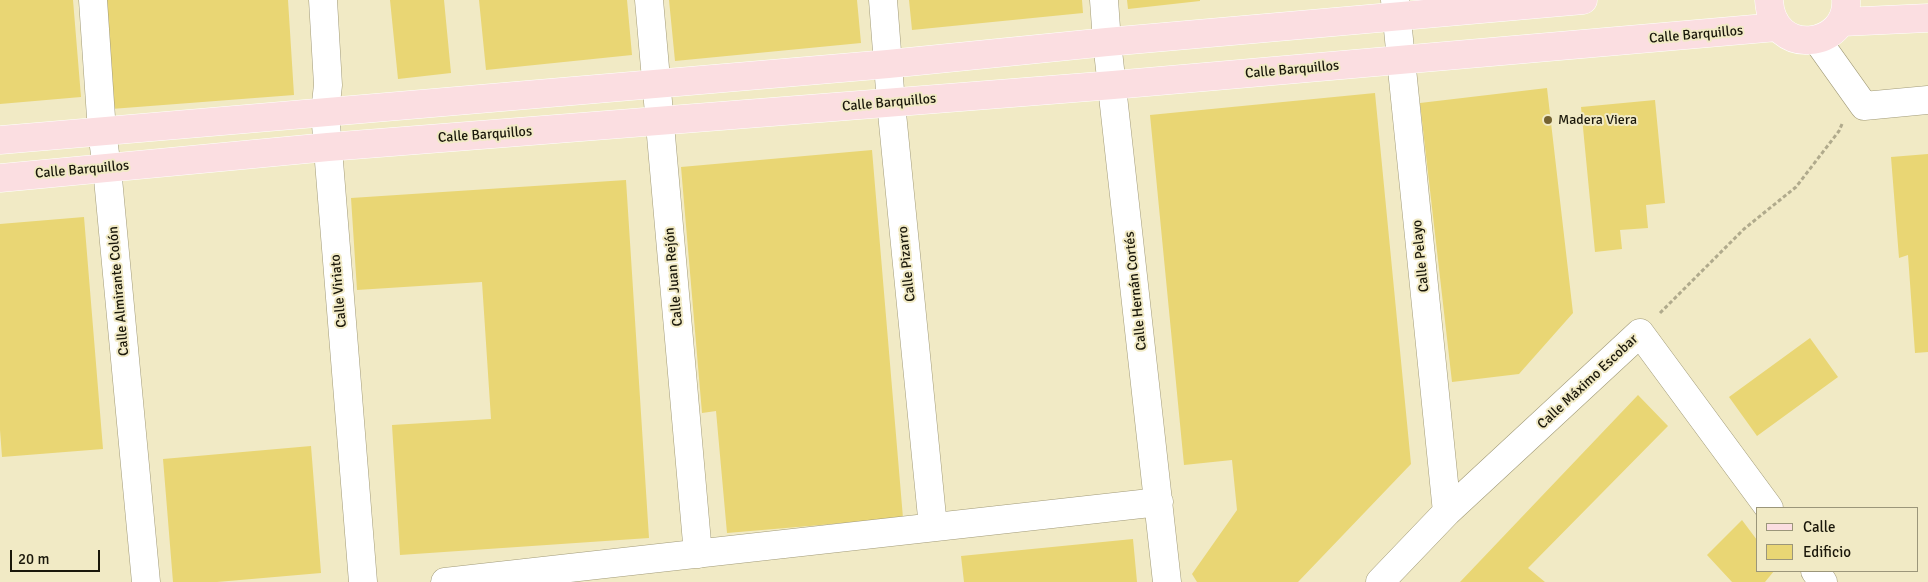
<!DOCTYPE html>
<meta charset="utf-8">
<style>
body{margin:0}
#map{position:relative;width:1928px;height:582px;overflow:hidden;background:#f1eac5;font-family:Signika,sans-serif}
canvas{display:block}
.legend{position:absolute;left:1756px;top:507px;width:162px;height:65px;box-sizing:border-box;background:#f1eac5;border:1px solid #9b967a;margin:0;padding:6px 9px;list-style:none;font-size:15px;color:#1a170a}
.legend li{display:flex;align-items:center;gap:10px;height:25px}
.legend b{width:25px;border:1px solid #9b967a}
.scale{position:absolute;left:10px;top:550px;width:90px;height:22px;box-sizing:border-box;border:2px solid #1a170a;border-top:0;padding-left:6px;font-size:15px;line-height:18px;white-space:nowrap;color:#1a170a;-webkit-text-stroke:4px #f1eac5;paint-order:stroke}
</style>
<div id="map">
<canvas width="1928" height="582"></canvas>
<ul class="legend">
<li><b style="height:6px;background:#fbdee1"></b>Calle</li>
<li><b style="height:14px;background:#e9d674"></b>Edificio</li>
</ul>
<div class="scale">20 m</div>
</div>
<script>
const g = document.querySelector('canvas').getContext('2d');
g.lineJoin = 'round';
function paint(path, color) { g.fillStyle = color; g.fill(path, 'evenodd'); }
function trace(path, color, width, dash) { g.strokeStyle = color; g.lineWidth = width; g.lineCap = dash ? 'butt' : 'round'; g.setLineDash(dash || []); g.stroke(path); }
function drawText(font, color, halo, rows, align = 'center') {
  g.font = font + ' Signika,sans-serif'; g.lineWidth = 4; g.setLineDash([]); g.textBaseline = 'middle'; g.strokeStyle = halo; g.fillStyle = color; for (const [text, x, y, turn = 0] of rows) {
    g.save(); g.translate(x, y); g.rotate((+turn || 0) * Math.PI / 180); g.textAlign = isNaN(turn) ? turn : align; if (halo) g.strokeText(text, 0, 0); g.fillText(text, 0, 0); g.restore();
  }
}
paint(new Path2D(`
 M0 0H73L81 97 0 104Z
 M103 0H288L294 95 111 109Z
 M390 0H444L451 73 398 79Z
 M479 0H627L632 55 486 70Z
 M669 0H857L861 43 675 61Z
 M909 0H1082L1083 13 912 30Z
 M1127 0H1200V1L1128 9Z
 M1547 88 1573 313 1519 374 1452 382 1420 103Z
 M1375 93 1411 464 1298 582H1197L1192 574 1237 510 1232 460 1184 465 1150 115Z
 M1655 100 1665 203 1646 205 1648 228 1620 230 1622 249 1595 252 1581 107Z
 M872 150 903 518 727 533 716 411 702 413 681 167Z
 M1928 154V352L1915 353 1908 255 1899 258 1891 157Z
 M626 180 649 538 400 555 392 425 491 419 482 282 357 290 351 198Z
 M84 217 103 449 2 457 0 430V224Z
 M1810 338 1838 377 1757 436 1729 397Z
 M1638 395 1668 426 1528 568 1545 582H1460Z
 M311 446 321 573 217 582H173L163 459Z
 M1742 520 1757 540V571H1774L1765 582H1732L1707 555Z
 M1133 539 1137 582H964L961 556Z`), '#e9d674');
const minor = new Path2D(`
 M93 0 102 132 107 168 146 582
 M323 0 328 85 325 112 363 582
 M649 0 698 554
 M883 0 891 103 933 527
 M1104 0 1107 42 1167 582
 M1395 0 1447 512
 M1817 40 1864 106 1928 100
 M1815 571 1823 582
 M445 582 1159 502
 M1380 582 1447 512 1640 333 1769 508`);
const major = new Path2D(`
 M1769 0C1772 59 1849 48 1846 0
 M1842 22 1928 18
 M0 140 888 64 1107 42 1583 0
 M0 178 328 147 1113 85 1777 27`);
trace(minor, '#a19a78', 29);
trace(major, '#fff', 29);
trace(new Path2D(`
 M1660 313 1744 229 1796 187 1839 131 1842 124`), '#b0aa8c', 3, [4, 2.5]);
trace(minor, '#fff', 28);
trace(major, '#fbdee1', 28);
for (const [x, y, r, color] of [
 [1548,120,5,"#756331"]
]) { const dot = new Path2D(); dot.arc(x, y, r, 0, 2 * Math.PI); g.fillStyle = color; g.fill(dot); trace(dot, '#f1eac5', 2); }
drawText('14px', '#1a170a', '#f1eac5', [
 ["Calle Barquillos",1696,35,-5],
 ["Calle Barquillos",1292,70,-5],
 ["Calle Barquillos",889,103,-5],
 ["Calle Barquillos",485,135,-4],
 ["Calle Barquillos",82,170,-5],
 ["Calle Pelayo",1421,256,-96],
 ["Calle Pizarro",907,264,-96],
 ["Calle Juan Rejón",674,277,-95],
 ["Calle Almirante Colón",119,291,-95],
 ["Calle Viriato",339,291,-95],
 ["Calle Hernán Cortés",1136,291,-96],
 ["Calle Máximo Escobar",1588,382,-43]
]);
drawText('14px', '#1a170a', '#f1eac5', [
 ["Madera Viera",1558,120]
], 'left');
</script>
